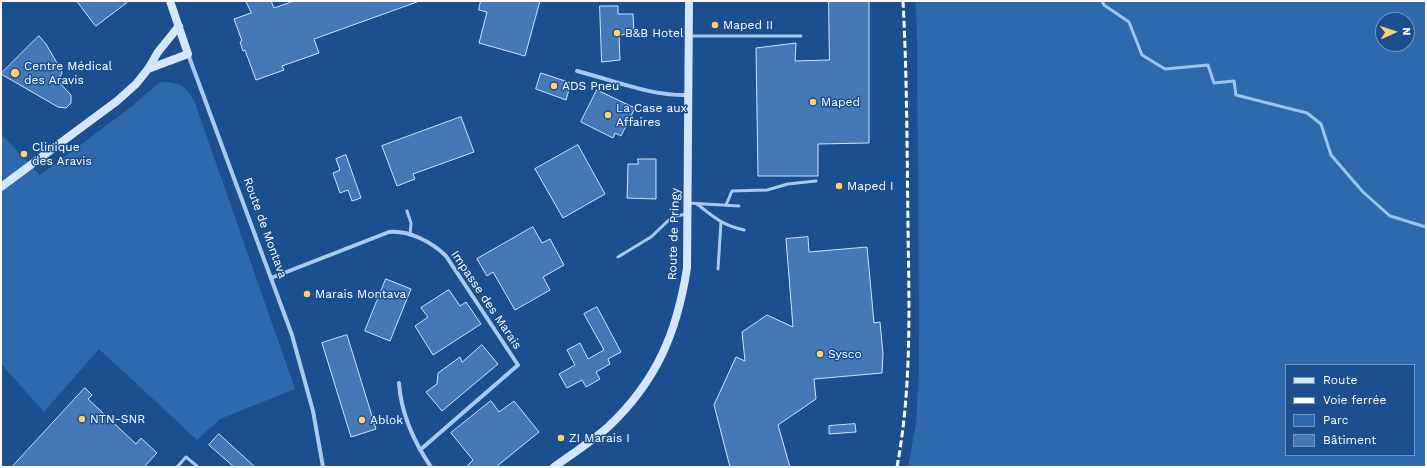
<!DOCTYPE html>
<meta charset="utf-8">
<style>
body{margin:0}
#map{position:relative;width:1427px;height:468px;overflow:hidden;background:#1b4f8f;font-family:"Work Sans",sans-serif}
canvas{display:block}
.frame{position:absolute;inset:0;border:2px solid #fff;pointer-events:none}
.legend{position:absolute;left:1285px;top:364px;width:130px;height:92px;box-sizing:border-box;background:#1b4f8f;border:1px solid #7695bc;margin:0;padding:5px 7px;list-style:none;font-size:12px;color:#fff}
.legend li{display:flex;align-items:center;gap:8px;height:20px}
.legend b{width:20px;border:1px solid #7695bc}
.north{position:absolute;left:1375px;top:12px;width:40px;height:40px;box-sizing:border-box;background:#1b4f8f;border:1px solid #7695bc;border-radius:50%;rotate:87deg;font-size:11px;font-weight:700;line-height:16px;text-align:center;color:#fff}
.north::after{content:'';display:block;margin:auto;width:14px;height:18px;background:#ffd166;clip-path:polygon(50% 0,100% 100%,50% 72%,0 100%)}
</style>
<div id="map">
<canvas width="1427" height="468"></canvas>
<div class="frame"></div>
<ul class="legend">
<li><b style="height:5px;background:#d6e6fa"></b>Route</li>
<li><b style="height:5px;background:#fff"></b>Voie ferrée</li>
<li><b style="height:11px;background:#2e69ad"></b>Parc</li>
<li><b style="height:11px;background:#4478b7"></b>Bâtiment</li>
</ul>
<div class="north">N</div>
</div>
<script>
const g = document.querySelector('canvas').getContext('2d');
g.lineJoin = 'round';
function paint(path, color) { g.fillStyle = color; g.fill(path, 'evenodd'); }
function trace(path, color, width, dash) { g.strokeStyle = color; g.lineWidth = width; g.lineCap = dash ? 'butt' : 'round'; g.setLineDash(dash || []); g.stroke(path); }
function drawText(font, color, halo, rows, align = 'center') {
  g.font = font + ' "Work Sans",sans-serif'; g.lineWidth = 3; g.setLineDash([]); g.textBaseline = 'middle'; g.strokeStyle = halo; g.fillStyle = color; for (const [text, x, y, turn = 0] of rows) {
    g.save(); g.translate(x, y); g.rotate((+turn || 0) * Math.PI / 180); g.textAlign = isNaN(turn) ? turn : align; if (halo) g.strokeText(text, 0, 0); g.fillText(text, 0, 0); g.restore();
  }
}
paint(new Path2D(`
 M915 1H1426V467H908L916 423 919 369 917 28ZM1383 20H1407V44H1383ZM1286 365H1414V455H1286Z
 M160 82C180 83 182 83 194 100L295 389 220 419 197 440 99 349 44 412 1 364V134L40 175 131 107Z`), '#2e69ad');
trace(new Path2D(`
 M1102 1 1104 5 1129 22 1142 55 1165 69 1208 65 1214 83 1234 81 1236 95 1307 113 1321 124 1331 155 1363 192 1390 216 1426 227`), '#9cc4f0', 3);
const building = new Path2D(`
 M77 1H129L96 26Z
 M246 1H271L274 8 294 1H416L417 2 314 39 319 53 282 66 284 70 256 80 245 50 243 51 240 42 242 41 234 19 251 13Z
 M481 1H540L525 56 479 43 487 12 479 10Z
 M829 1H869V143L818 144V176H758L756 48 796 43 795 61 829 60Z
 M600 6H618V14H633L634 34 619 35 620 60 602 62Z
 M39 36 46 44 61 70 62 73 58 81 71 95V103L66 108 58 107 1 74Z
 M541 73 571 83 566 100 536 89Z
 M597 90 635 108 621 136 615 133 613 138 581 122Z
 M461 117 474 152 413 174 415 179 397 186 382 146Z
 M578 145 605 194 563 218 535 169Z
 M346 155 361 198 352 201 348 190 340 193 333 173 340 170 336 159Z
 M638 159H656V199L627 198 628 164H638Z
 M533 227 542 243 550 239 564 265 543 277 550 290 515 310 493 272 487 276 477 259Z
 M808 237 809 252 867 247 874 323 880 322 883 354 882 373 814 379 816 399 778 425 790 467H730L714 405 736 357 745 361 742 332 767 315 793 327 786 239Z
 M386 279 411 289 390 341 365 331Z
 M449 290 460 306 466 302 481 324 433 355 415 326 428 317 421 308Z
 M597 307 621 352 608 359 610 364 596 372 600 379 586 387 582 380 567 388 559 374 575 365 567 350 580 343 588 359 604 350 584 314Z
 M347 335 376 429 351 437 322 343Z
 M482 345 498 364 442 411 426 392 437 384 438 373 460 357 462 362Z
 M85 388 92 395 88 399 136 444 141 438 157 453 144 467H12Z
 M491 401 499 412 514 401 539 432 496 467H466L473 460 451 433Z
 M855 424 856 432 829 434V426Z
 M219 434 255 467H234L209 445Z`);
paint(building, '#4478b7');
trace(building, '#cfe3fa', 1);
trace(new Path2D(`
 M689 36H801
 M688 203 739 206
 M697 204C715 218 722 225 744 230
 M726 205 732 191 767 190 788 184 816 181
 M407 211 411 223 410 235
 M618 257 651 237 672 217 686 214
 M718 269 721 222
 M177 467 186 457 198 467`), '#a9c9ee', 3);
trace(new Path2D(`
 M188 54 292 335 313 411 323 467
 M577 71C613 80 650 96 688 95
 M271 278 389 232C409 230 432 242 446 256L518 365 420 450
 M399 383C401 413 414 442 431 467`), '#a9c9ee', 4);
trace(new Path2D(`
 M148 69 188 54 170 1
 M1 187 117 101 136 84 148 69 158 52 179 26
 M554 467C572 454 591 442 608 427 656 382 677 333 687 268L689 1`), '#d6e6fa', 8);
trace(new Path2D(`
 M897 467C912 387 909 306 908 225 907 151 907 76 903 1`), '#fff', 3, [7, 3]);
for (const [x, y, r, color] of [
 [715,25,4,"#ffd166"],
 [617,33,4,"#ffd166"],
 [15,73,5,"#ffd166"],
 [554,86,4,"#ffd166"],
 [813,102,4,"#ffd166"],
 [608,115,4,"#ffd166"],
 [24,154,4,"#ffd166"],
 [839,186,4,"#ffd166"],
 [307,294,4,"#ffd166"],
 [820,354,4,"#ffd166"],
 [82,419,4,"#ffd166"],
 [362,420,4,"#ffd166"],
 [561,438,4,"#ffd166"]
]) { const dot = new Path2D(); dot.arc(x, y, r, 0, 2 * Math.PI); g.fillStyle = color; g.fill(dot); trace(dot, '#1b4f8f', 1.5); }
drawText('12px', '#fff', '#1b4f8f', [
 ["Maped II",723,25],
 ["B&B Hotel",625,33],
 ["Centre Médical",24,66],
 ["des Aravis",24,80],
 ["ADS Pneu",562,86],
 ["Maped",821,102],
 ["La Case aux",616,108],
 ["Affaires",616,122],
 ["Clinique",32,147],
 ["des Aravis",32,161],
 ["Maped I",847,186],
 ["Marais Montava",315,294],
 ["Sysco",828,354],
 ["NTN-SNR",90,419],
 ["Ablok",370,420],
 ["ZI Marais I",569,438]
], 'left');
drawText('12px', '#fff', '#1b4f8f', [
 ["Route de Montava",265,228,70],
 ["Route de Pringy",674,234,-88],
 ["Impasse des Marais",486,300,56]
]);
</script>
